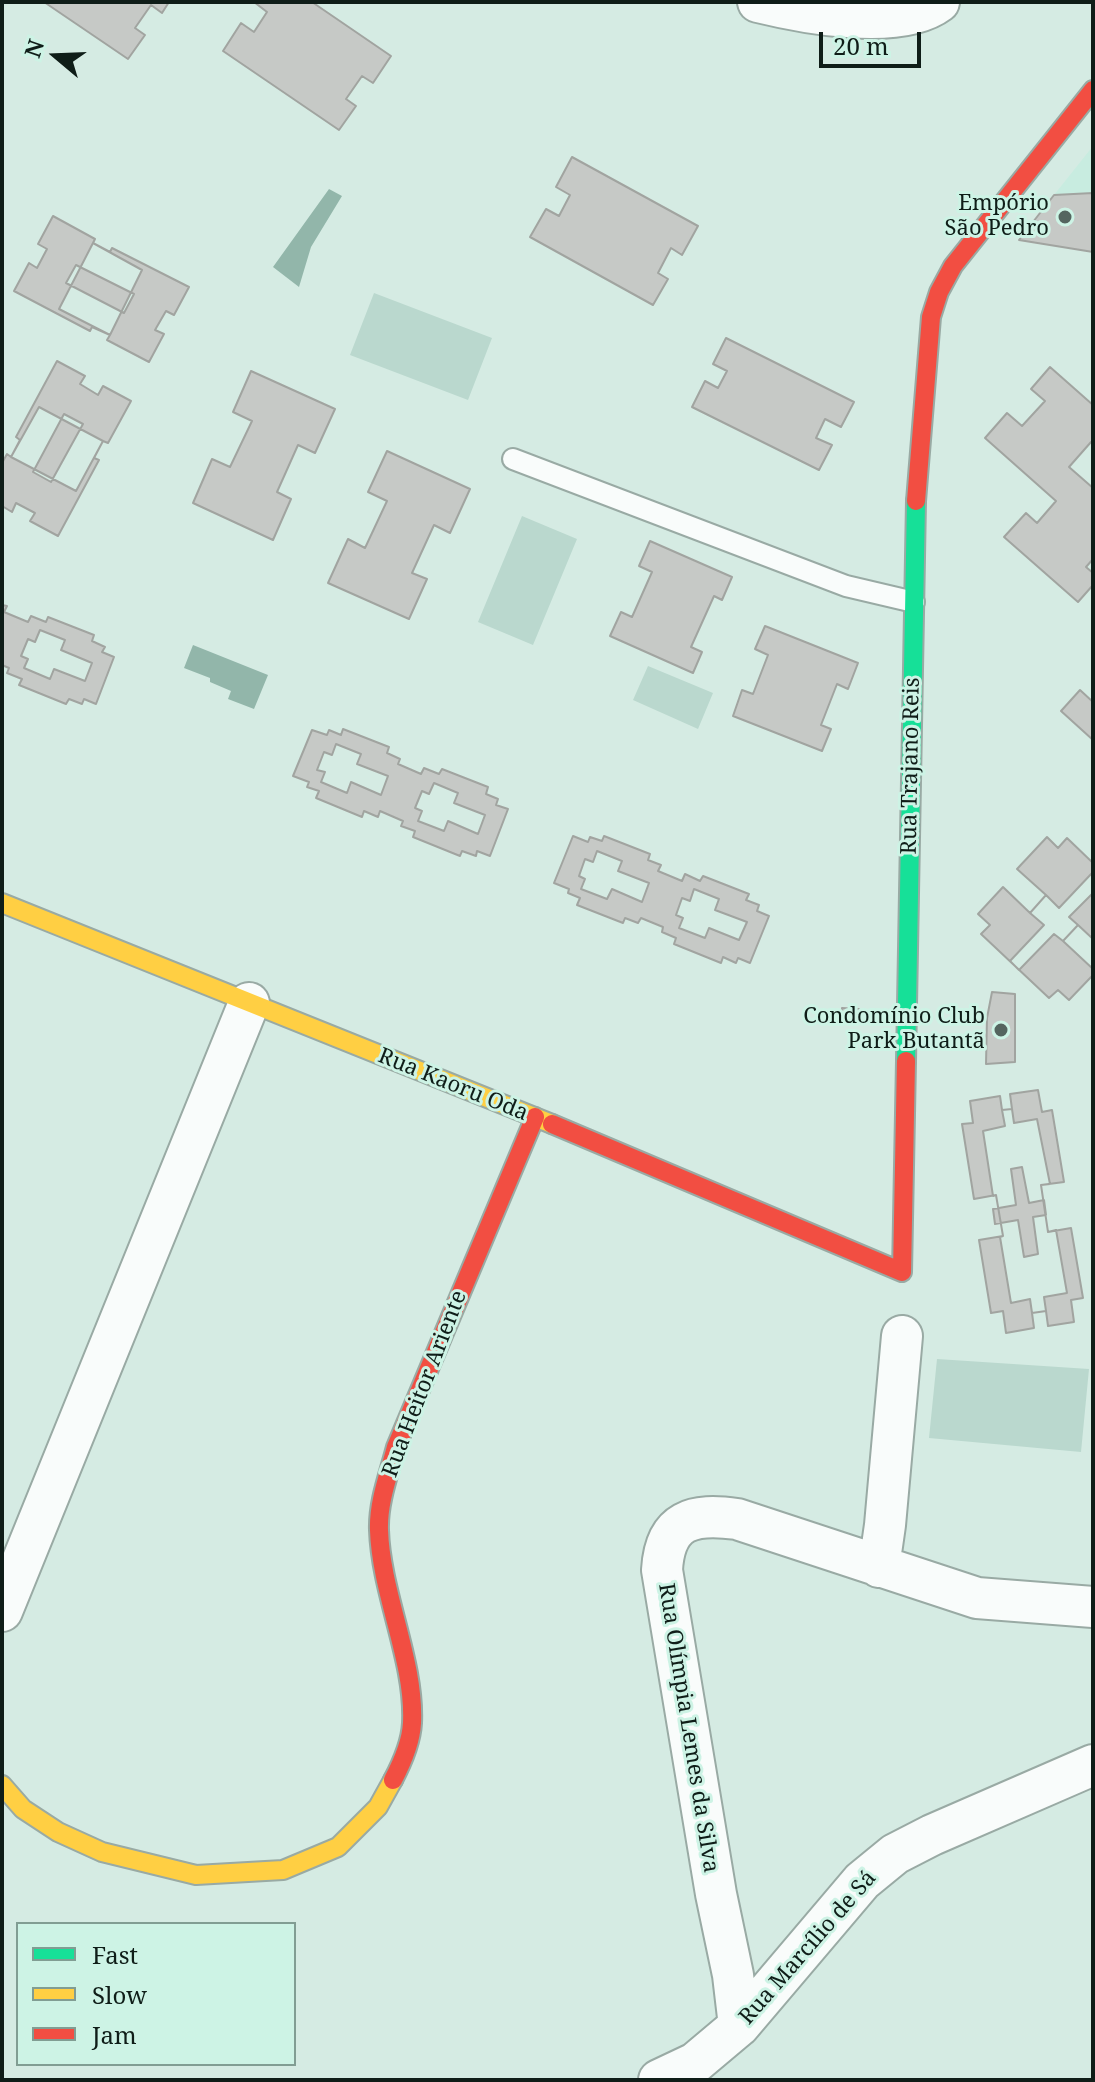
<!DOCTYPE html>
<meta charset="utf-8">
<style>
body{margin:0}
#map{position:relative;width:1095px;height:2082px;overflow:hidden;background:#d5ebe3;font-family:"Noto Serif",serif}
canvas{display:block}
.frame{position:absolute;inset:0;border:4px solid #0f1d18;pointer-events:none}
.legend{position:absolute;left:16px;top:1922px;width:280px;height:144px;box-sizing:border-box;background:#cdf3e5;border:2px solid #819d93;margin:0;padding:10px 14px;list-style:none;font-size:24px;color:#0f1d18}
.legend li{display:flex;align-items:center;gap:16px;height:40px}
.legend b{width:40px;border:2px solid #819d93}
.north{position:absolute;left:16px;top:16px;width:80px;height:80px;-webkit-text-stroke:6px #cdf3e5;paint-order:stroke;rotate:289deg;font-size:22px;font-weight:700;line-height:32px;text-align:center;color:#0f1d18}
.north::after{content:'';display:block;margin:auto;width:28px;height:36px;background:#0f1d18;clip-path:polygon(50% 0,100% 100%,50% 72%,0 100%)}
.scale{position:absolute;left:819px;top:32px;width:102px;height:36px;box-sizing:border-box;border:4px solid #0f1d18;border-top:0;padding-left:10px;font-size:24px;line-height:28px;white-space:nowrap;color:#0f1d18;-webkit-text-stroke:6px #cdf3e5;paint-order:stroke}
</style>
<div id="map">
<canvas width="1095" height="2082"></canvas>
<div class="frame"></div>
<ul class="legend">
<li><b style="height:10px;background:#16e098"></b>Fast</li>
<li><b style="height:10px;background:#ffcf43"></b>Slow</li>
<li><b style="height:10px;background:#f24e42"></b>Jam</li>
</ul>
<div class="north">N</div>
<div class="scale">20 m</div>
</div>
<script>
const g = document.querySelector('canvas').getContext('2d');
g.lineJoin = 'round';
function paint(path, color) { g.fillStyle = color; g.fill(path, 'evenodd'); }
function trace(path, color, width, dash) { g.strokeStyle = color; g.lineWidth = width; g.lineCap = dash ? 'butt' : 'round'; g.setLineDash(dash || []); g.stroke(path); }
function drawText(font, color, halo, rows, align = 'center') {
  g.font = font + ' "Noto Serif",serif'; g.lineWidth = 6; g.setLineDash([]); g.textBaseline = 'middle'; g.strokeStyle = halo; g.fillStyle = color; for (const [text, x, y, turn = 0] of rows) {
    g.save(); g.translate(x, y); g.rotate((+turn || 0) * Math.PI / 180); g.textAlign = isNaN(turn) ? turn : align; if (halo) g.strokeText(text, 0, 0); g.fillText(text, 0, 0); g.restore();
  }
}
paint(new Path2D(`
 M1093 146V193L1054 195Z`), '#c8ece0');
paint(new Path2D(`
 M374 293 492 338 468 400 350 355Z
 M522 516 577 539 533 645 478 622Z
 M648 666 713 693 698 729 633 700Z
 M937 1359 1089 1369 1081 1452 929 1438Z`), '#bad8ce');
paint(new Path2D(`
 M329 189 342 196 311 247 299 287 273 267Z
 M193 645 268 675 254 709 228 699 231 691 210 682V678L184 668Z`), '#92b6aa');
const building = new Path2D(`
 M44 2H169L162 13 151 5 135 28 145 35 128 59Z
 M312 2 391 56 373 83 362 76 346 99 356 106 339 130 223 51 241 23 254 32 267 12 254 2Z
 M572 157 698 226 682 255 671 248 658 273 668 279 653 305 530 237 546 209 559 216 570 195 556 187Z
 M1093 193V252L1019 240 1054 195Z
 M53 216 95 239 93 243 110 252 112 248 189 287 174 315 166 311 155 330 164 334 149 362 107 340 110 335 92 327 90 331 14 291 29 263 37 268 47 249 38 244Z
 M93 243 142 270 110 335 59 309Z
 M76 265 134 294 124 313 66 283Z
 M726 338 854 402 841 427 825 419 816 438 832 445 819 470 692 407 705 381 718 388 727 371 713 364Z
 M57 361 85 376 80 384 98 395 103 386 131 401 108 443 103 441 94 458 99 460 58 536 30 521 35 513 16 503 12 512 2 506V463L7 454 11 457 20 440 16 437Z
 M1050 367 1093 405V443L1091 442 1069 467 1093 488V559L1086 567 1093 573V585L1078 602 1004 537 1026 513 1037 523 1056 501 985 438 1007 413 1022 426 1045 401 1031 389Z
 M251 371 335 409 315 453 298 445 277 492 291 499 273 540 193 503 212 459 230 467 252 421 233 412Z
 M39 407 103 441 76 491 11 457Z
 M64 414 83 424 51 482 33 472Z
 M387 451 470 489 450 533 434 525 412 573 427 579 409 619 328 583 348 539 365 548 387 501 368 492Z
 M650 541 732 577 722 600 714 596 691 647 702 652 693 673 610 636 621 612 632 617 652 572 639 566Z
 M2 605 7 606 4 612 28 622 31 616 46 622 48 617 94 635 92 641 105 647 102 652 114 657 96 704 84 699 82 704 69 699 66 704 19 685 22 679 7 673 9 668 2 665Z
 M765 626 858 663 848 689 837 684 821 725 831 729 822 751 733 716 742 690 753 694 768 655 755 649Z
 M40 630 65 640 61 650 92 663 85 681 54 669 50 679 24 668 28 659 21 656 28 639 35 642Z
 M1080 690 1093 702V740L1061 711Z
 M343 729 389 747 387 753 400 759 398 764 421 774 424 768 439 774 442 769 488 787 486 794 498 799 496 805 508 809 490 856 477 851 476 856 462 851 460 856 413 837 415 831 401 826 403 821 380 811 378 817 364 811 362 817 316 798 319 791 307 787 309 782 293 776 312 730 327 735 329 730 341 735Z
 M336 744 361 754 357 764 388 776 381 795 351 782 347 793 321 782 325 772 317 770 324 752 332 755Z
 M434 783 458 793 454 803 485 815 478 834 448 821 444 831 418 821 422 811 415 808 422 791 429 794Z
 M573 836 588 842 590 837 602 841 604 836 650 854 648 860 661 865 658 871 682 881 685 874 700 881 703 876 749 894 746 900 759 905 757 911 769 916 750 963 738 958 736 963 723 957 721 963 674 944 676 938 662 932 663 927 641 918 638 923 625 918 623 923 577 905 580 898 568 893 569 889 554 883Z
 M1047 837 1058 848 1067 838 1093 863V939L1078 925 1063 941 1093 969V975L1069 1000 1058 990 1049 998 981 934 990 925 978 914 1003 887 1030 913 1046 895 1017 869Z
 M597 851 622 861 618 871 649 883 642 902 612 889 607 899 581 889 585 879 579 876 585 859 593 862Z
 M1093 872V893L1069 917 1078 925 1063 941 1054 934 1019 970 1010 961 1044 925 1030 913 1046 895 1059 908Z
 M694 889 719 899 715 910 747 922 739 940 709 928 705 938 679 928 683 918 676 915 682 898 690 901Z
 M992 992 1015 994V1062L986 1064 987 1018Z
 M842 1008 859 1009 858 1024 841 1023Z
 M1038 1090 1042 1112 1052 1110 1064 1182 1041 1185 1048 1232 1071 1228 1083 1298 1071 1300 1074 1322 1048 1326 1046 1311 1032 1313 1034 1328 1006 1333 1003 1311 991 1313 979 1240 1003 1236 996 1195 974 1199 962 1124 973 1123 970 1101 1000 1096 1002 1110 1012 1109 1010 1094Z
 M1012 1109 1014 1123 1037 1119 1050 1184 1041 1185 1048 1232 1056 1230 1067 1293 1044 1297 1046 1311 1032 1313 1030 1299 1011 1303 1000 1237 1003 1236 996 1195 993 1196 983 1131 1005 1126 1002 1110Z
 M1022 1167 1029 1203 1044 1200 1046 1215 1033 1217 1038 1254 1024 1257 1018 1220 995 1224 993 1209 1016 1205 1011 1169Z`);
paint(building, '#c6c9c6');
trace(building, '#a1a4a0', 2);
const lane = new Path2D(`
 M513 459 846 586 914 602`);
const street = new Path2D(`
 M758 2C803 13 899 32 939 2
 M879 1567 885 1525 902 1336
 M2 1611 249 1003
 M739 2026 733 1975 716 1894 662 1570C665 1519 693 1513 737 1519L977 1598 1093 1607
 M659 2080 695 2063 739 2026 862 1881 895 1854 932 1835 1093 1765`);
const fast = new Path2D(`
 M906 1061 916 501`);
const slow = new Path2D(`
 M2 903 552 1124
 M2 1785 23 1809 58 1832 102 1852 196 1875 283 1870 338 1847 378 1807 393 1780`);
const jam = new Path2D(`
 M916 501 931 317 939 292 953 266 1093 90
 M552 1124 902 1272 906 1061
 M393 1780C402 1763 411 1743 412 1723 415 1661 381 1594 379 1530 378 1502 389 1474 396 1447L535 1117`);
trace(lane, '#99aaa4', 24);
trace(street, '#99aaa4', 44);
trace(fast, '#99aaa4', 22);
trace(slow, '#99aaa4', 22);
trace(jam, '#99aaa4', 22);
trace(lane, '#f9fcfb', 20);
trace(street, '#f9fcfb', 40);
trace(fast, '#16e098', 18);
trace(slow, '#ffcf43', 18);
trace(jam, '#f24e42', 18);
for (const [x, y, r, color] of [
 [1065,217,8,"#54655f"],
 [1001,1030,8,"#54655f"]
]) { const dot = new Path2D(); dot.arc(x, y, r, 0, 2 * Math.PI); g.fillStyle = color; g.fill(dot); trace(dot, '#cdf3e5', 3); }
drawText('22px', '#0f1d18', '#cdf3e5', [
 ["Empório",1049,204],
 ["São Pedro",1049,229],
 ["Condomínio Club",985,1017],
 ["Park Butantã",985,1042]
], 'right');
drawText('22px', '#0f1d18', '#cdf3e5', [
 ["Rua Trajano Reis",911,766,-89],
 ["Rua Kaoru Oda",453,1085,22],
 ["Rua Heitor Ariente",425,1384,-69],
 ["Rua Olímpia Lemes da Silva",688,1728,81],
 ["Rua Marcílio de Sá",808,1948,-49]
]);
</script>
